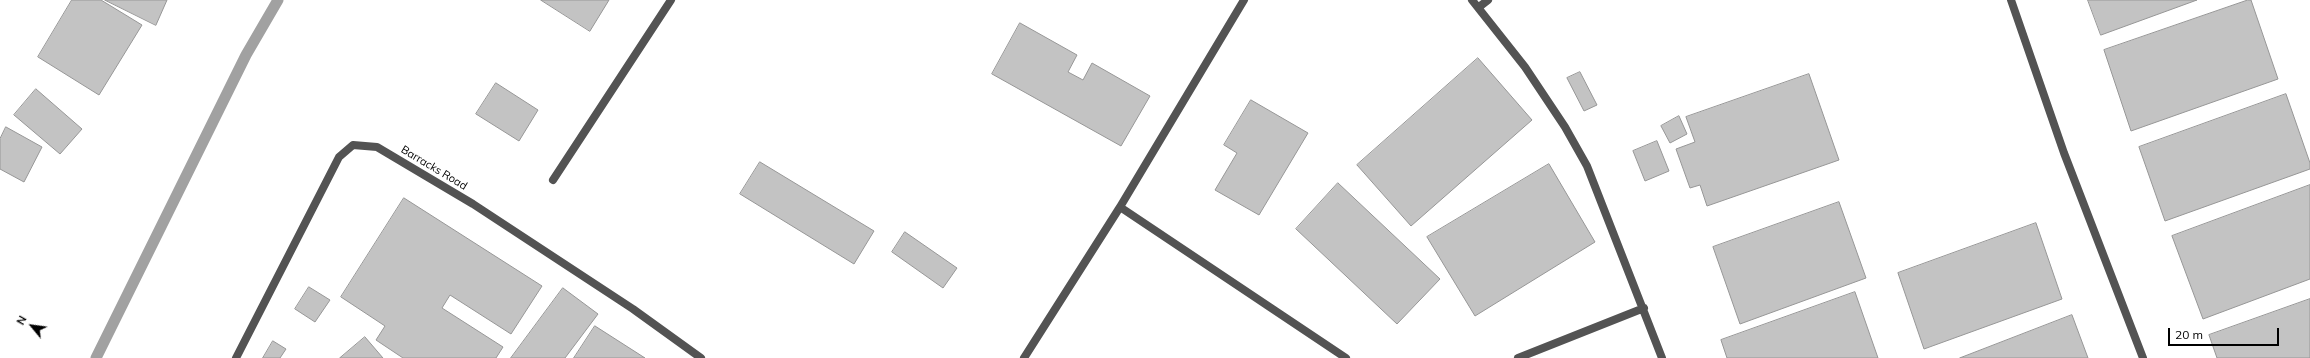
<!DOCTYPE html>
<style>
body{margin:0}
#map{position:relative;width:2310px;height:358px;overflow:hidden;background:#fff;font-family:Mulish,sans-serif}
canvas{display:block}
.north{position:absolute;left:12px;top:306px;width:40px;height:40px;-webkit-text-stroke:3px #fff;paint-order:stroke;rotate:299deg;font-size:11px;font-weight:700;line-height:16px;text-align:center;color:#000}
.north::after{content:'';display:block;margin:auto;width:14px;height:18px;background:#000;clip-path:polygon(50% 0,100% 100%,50% 72%,0 100%)}
.scale{position:absolute;left:2168px;top:328px;width:111px;height:18px;box-sizing:border-box;border:2px solid #000;border-top:0;padding-left:5px;font-size:12px;line-height:14px;white-space:nowrap;color:#000;-webkit-text-stroke:3px #fff;paint-order:stroke}
</style>
<div id="map">
<canvas width="2310" height="358"></canvas>
<div class="north">N</div>
<div class="scale">20 m</div>
</div>
<script>
const g = document.querySelector('canvas').getContext('2d');
g.lineJoin = 'round';
function trace(path, color, width, dash) { g.strokeStyle = color; g.lineWidth = width; g.lineCap = dash ? 'butt' : 'round'; g.setLineDash(dash || []); g.stroke(path); }
function paint(path, color) { g.fillStyle = color; g.fill(path, 'evenodd'); }
function drawText(font, color, halo, rows, align = 'center') {
  g.font = font + ' Mulish,sans-serif'; g.lineWidth = 3; g.setLineDash([]); g.textBaseline = 'middle'; g.strokeStyle = halo; g.fillStyle = color; for (const [text, x, y, turn = 0] of rows) {
    g.save(); g.translate(x, y); g.rotate((+turn || 0) * Math.PI / 180); g.textAlign = isNaN(turn) ? turn : align; if (halo) g.strokeText(text, 0, 0); g.fillText(text, 0, 0); g.restore();
  }
}
trace(new Path2D(`
 M96 358 246 55 278 0`), '#a1a1a1', 11);
const building = new Path2D(`
 M72 0H101L142 25 99 95 38 57Z
 M105 0H167L156 25Z
 M541 0H609L590 31Z
 M2088 0H2197L2101 35Z
 M2248 0H2251L2278 79 2131 131 2104 50Z
 M1020 23 1077 55 1068 72 1083 80 1092 63 1150 96 1121 146 992 74Z
 M1478 58 1532 120 1411 226 1357 165Z
 M1580 72 1597 105 1584 111 1567 78Z
 M1809 74 1839 160 1707 206 1700 185 1690 188 1676 149 1695 142 1686 117Z
 M496 83 538 110 519 141 476 114Z
 M36 89 82 129 60 154 14 115Z
 M2286 94 2310 163V169L2165 221 2139 147Z
 M1251 100 1308 133 1259 215 1215 190 1237 153 1224 145Z
 M1679 116 1687 134 1670 143 1661 126Z
 M6 127 42 147 24 182 0 169V139Z
 M1657 141 1669 171 1645 181 1633 151Z
 M760 162 874 231 854 264 740 194Z
 M1549 164 1595 242 1475 316 1427 237Z
 M1338 183 1440 279 1397 324 1296 229Z
 M2310 185V279L2203 319 2172 236Z
 M404 198 542 286 511 334 450 295 442 308 503 347 496 358H403L376 340 385 326 341 297Z
 M1839 202 1866 278 1740 324 1713 247Z
 M2036 223 2062 299 1924 349 1898 273Z
 M905 232 957 268 943 288 892 252Z
 M309 287 330 300 315 322 295 309Z
 M563 288 598 314 565 358H511Z
 M1855 292 1878 358H1727L1721 340Z
 M2310 299V358H2217L2209 335Z
 M2072 315 2088 358H1960Z
 M595 326 645 358H574Z
 M365 337 383 358H340Z
 M273 341 286 349 280 358H263Z`);
paint(building, '#c3c3c3');
trace(building, '#979797', 1);
trace(new Path2D(`
 M1244 0 1120 207 1346 358
 M1472 0 1525 67 1565 127 1587 166 1662 358
 M2011 0 2064 153 2143 358
 M1479 7 1488 0
 M553 180 671 0
 M236 358 339 157 353 145 377 147 473 204 633 309 701 358
 M1024 358 1120 207
 M1518 358 1644 308`), '#535353', 8);
drawText('11px', '#000', '#fff', [
 ["Barracks Road",434,168,31]
]);
</script>
